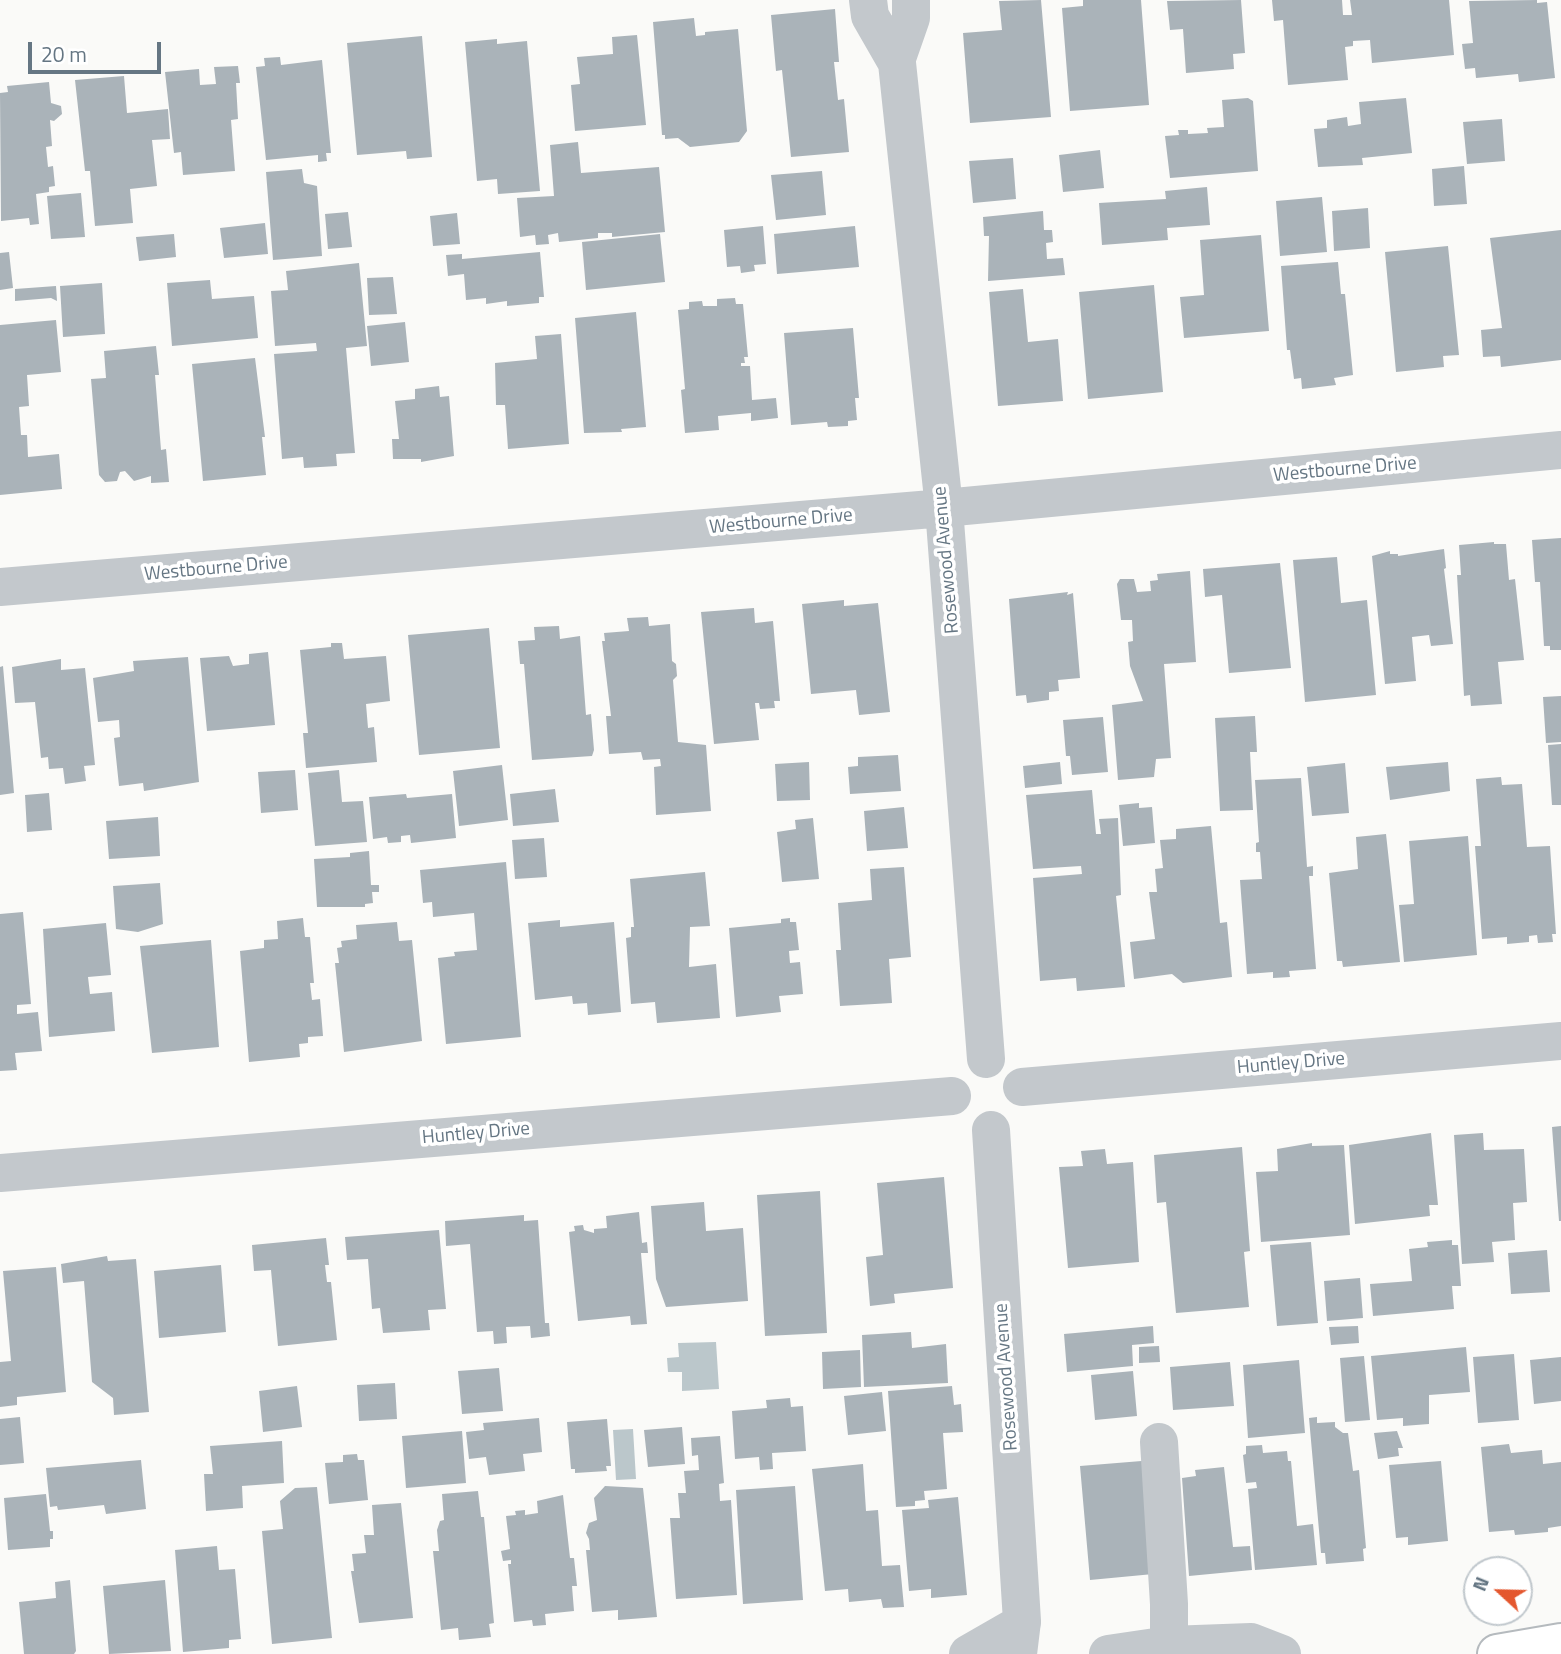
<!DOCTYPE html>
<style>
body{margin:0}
#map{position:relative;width:1561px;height:1654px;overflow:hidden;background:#fafaf8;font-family:"Titillium Web",sans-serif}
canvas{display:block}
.north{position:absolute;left:1463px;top:1556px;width:70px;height:70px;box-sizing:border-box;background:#fff;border:2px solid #c1c8cd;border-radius:50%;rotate:292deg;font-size:19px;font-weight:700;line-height:28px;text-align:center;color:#657683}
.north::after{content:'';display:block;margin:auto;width:24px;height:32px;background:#e4572e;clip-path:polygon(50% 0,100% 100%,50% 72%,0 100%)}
.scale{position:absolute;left:28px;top:42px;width:133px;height:32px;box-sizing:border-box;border:4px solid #657683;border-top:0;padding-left:9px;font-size:21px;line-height:24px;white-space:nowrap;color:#657683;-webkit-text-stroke:5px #fff;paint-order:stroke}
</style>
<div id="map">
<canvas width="1561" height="1654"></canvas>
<div class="north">N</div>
<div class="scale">20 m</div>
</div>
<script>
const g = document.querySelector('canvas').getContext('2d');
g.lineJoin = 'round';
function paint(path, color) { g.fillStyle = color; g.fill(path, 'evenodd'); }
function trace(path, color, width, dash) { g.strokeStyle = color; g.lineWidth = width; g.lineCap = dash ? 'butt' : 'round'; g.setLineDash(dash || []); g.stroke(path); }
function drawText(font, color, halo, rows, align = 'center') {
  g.font = font + ' "Titillium Web",sans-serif'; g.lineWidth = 7; g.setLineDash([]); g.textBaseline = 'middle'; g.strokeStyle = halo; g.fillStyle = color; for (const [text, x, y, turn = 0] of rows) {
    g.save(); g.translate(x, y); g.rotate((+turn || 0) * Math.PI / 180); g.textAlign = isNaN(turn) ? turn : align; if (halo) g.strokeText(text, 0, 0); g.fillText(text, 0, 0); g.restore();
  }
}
paint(new Path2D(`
 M716 1342 719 1389 682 1391V1372H668L667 1358 679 1357 678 1343Z
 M633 1429 636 1479 616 1480 613 1430Z`), '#bbc7cb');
paint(new Path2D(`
 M1041 0 1051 117 970 123 963 33 1002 30 999 1Z
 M1083 0H1141L1149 105 1070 111 1062 8 1083 6Z
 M1241 0 1245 53 1233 54 1234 69 1186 73 1183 29 1170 30 1167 1Z
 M1272 0H1342L1343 15H1352L1350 0H1449L1454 55 1372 63 1370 40 1353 41V46L1345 47 1348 80 1288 85 1283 20 1274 21Z
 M1537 0V3L1547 2 1555 78 1519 82 1518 74 1476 78 1475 68 1465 69 1462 44 1473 43 1469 1Z
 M835 9 839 62H834L838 100 844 99 849 152 791 157 782 70 776 71 771 15Z
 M694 18 696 36 705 35V32L738 29 747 131 739 142 690 147 678 138 665 139V135H662L653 22Z
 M637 35 646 125 575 131 571 85 580 84 577 57 613 54 612 37Z
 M422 36 432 157 407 159 406 151 357 155 347 43Z
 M497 39V44L527 41 540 191 498 194 497 179 477 181 465 42Z
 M280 57 281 65 322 60 331 153H326L327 161 318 162V155L266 160 256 67 265 66 264 58Z
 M238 66 240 83H236L238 119 231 120 235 171 183 175 181 152 174 153 165 72 199 69 200 85 216 84 214 67Z
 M124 76 127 113 168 109 170 139 152 140 157 186 130 189 133 223 95 226 90 171H85L75 80Z
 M49 82 51 103 61 106 62 114 54 121 50 120 52 146 46 147 48 167 53 166 55 186 49 187V192L36 194 39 224 30 225 29 218 1 221 0 93 8 92 7 86Z
 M1248 98 1253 101 1258 171 1170 178 1165 136 1179 135 1178 130H1188V134L1208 133 1207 128 1224 127 1222 100Z
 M1406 98 1412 153 1362 158 1363 165 1318 167 1314 129 1327 128V120L1347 117 1348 126 1361 124 1359 102Z
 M1502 119 1505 161 1467 164 1463 122Z
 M578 142 581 173 659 167 665 232 612 237V233H598V238L559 242 558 233 548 235 549 244 536 245 535 235 520 237 517 198 554 196 550 145Z
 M1100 150 1104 188 1063 192 1059 155Z
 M1013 158 1016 199 973 203 969 161Z
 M1464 166 1467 204 1434 206 1432 169Z
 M302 169 304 183 317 186 322 256 273 260 266 172Z
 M822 171 826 215 776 220 771 175Z
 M1207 187 1210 225 1167 228 1168 240 1102 245 1099 203 1166 199 1165 191Z
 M81 193 85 237 51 239 47 196Z
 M1322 197 1327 252 1280 256 1276 201Z
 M1368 208 1370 248 1334 251 1332 211Z
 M1043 211 1044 230H1052L1053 242 1046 243 1047 259 1063 258 1065 275 988 281 989 236H984L983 217Z
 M348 212 352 247 328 249 325 214Z
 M457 213 460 244 433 246 430 216Z
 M265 223 268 254 224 258 220 228Z
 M763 226 766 264 754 265 755 271 741 273 740 266 727 267 724 230Z
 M855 226 859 267 777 274 774 234Z
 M1561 230V360L1501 367 1500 356 1483 357 1481 330 1502 328 1490 238Z
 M174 234 176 257 139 261 136 237Z
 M660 234 665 282 586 290 582 242Z
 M1261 235 1269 331 1184 338 1180 297 1204 295 1200 240Z
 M1448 246 1459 355 1443 356 1444 367 1396 372 1385 252Z
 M9 252 13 288 0 290V253Z
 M540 252 544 297H539V303L507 306V301L486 304V298L466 300 464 274 448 276 446 255 462 254V259Z
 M1338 262 1341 294H1345L1353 375 1334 378 1336 385 1302 389 1301 378 1294 379 1290 350H1287L1281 266Z
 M359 263 367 346 346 348 355 453 336 454 337 466 304 468 303 457 282 459 274 354 317 351 316 343 275 346 271 291 288 290 286 271Z
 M393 277 397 314 369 315 367 278Z
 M210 280 212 299 254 296 258 338 172 346 167 283Z
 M102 283 105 334 63 337 60 286Z
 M1154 285 1163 392 1088 399 1079 292Z
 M56 286 57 301 51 298 15 301V289Z
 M1023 289 1028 342 1058 339 1063 401 998 406 989 292Z
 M735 298 736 304H743L748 357H744L745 363H741V366H750L752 400 776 398 778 418 751 421V413L718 416 719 430 685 433 681 390 685 389 678 310 689 309V302L702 301 703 306H717V299Z
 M636 312 646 427 621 429 622 432 584 433 575 318Z
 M56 320 61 372 27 375 29 406 19 407 21 435H27L28 457 59 454 62 489 0 495V325Z
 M405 322 409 362 371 366 367 326Z
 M853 328 859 398H855L857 420 848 421V426L828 427 827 422 791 425 784 333Z
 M561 334 569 444 508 449 505 405H496L495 363 537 359 535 336Z
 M156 346 159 375H155L161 450 166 449 169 482 151 483V476L134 481 125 471 120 472 117 481 105 482 99 475 91 379 106 378 104 351Z
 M255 358 265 437H262L266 475 203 481 192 364Z
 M439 386 440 397 449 396 454 456 421 462V459H393L392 439H399L395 401 415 399V389Z
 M1561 538V650H1550V646H1544L1540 582H1535L1532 540Z
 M1494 542V544H1506L1509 580 1515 579 1524 660 1498 662 1502 704 1471 706 1470 695 1464 696 1457 575H1461L1459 545Z
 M1444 549 1446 568 1444 569 1453 644 1431 646 1429 635 1412 637 1416 681 1385 684 1372 556 1390 551V554H1398V556Z
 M1337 557 1341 603 1367 600 1376 695 1305 702 1293 560Z
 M1280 563 1291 668 1229 673 1222 595 1205 597 1203 569Z
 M1190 571 1196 662 1164 664 1171 758 1156 759 1154 777 1118 780 1112 705 1143 701 1130 666 1128 642 1133 641 1132 620H1121L1117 584 1120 579H1134L1137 592 1151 591 1150 581 1158 580 1157 574Z
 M1068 592 1067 595 1073 593 1080 678 1058 680 1059 691 1049 692V700L1027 703 1026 695 1016 696 1009 599Z
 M844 600V606L878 603 890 712 859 715 856 690 811 694 802 604Z
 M754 608 755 623 773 621 780 701H774L775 708 760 709 759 703H755L759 740 714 744 701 612Z
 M648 617 649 626 670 624 672 661 676 664 677 676 673 680 678 742 706 745 711 811 656 815 654 767 661 766 660 759 643 760 641 752 609 754 606 716H611L602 641H605L604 633 629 631 627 618Z
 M559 626 560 639 580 636 586 715 591 714 594 750 592 756 532 760 524 664H520L518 641 535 640 534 627Z
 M489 628 500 748 419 755 408 635Z
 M331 643H342L344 659 386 656 390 701 366 704 368 728 374 727 377 762 306 768 303 733H308L300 650 331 647Z
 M268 652 275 725 207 731 200 658 229 656 233 666 249 664V654Z
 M188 657 199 782 144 791 143 783 119 786 114 738 120 737 119 720 98 722 93 678 134 671 133 661Z
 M61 659V670L85 668 95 765 84 766 86 781 65 784 63 768 49 769 48 757 41 758 35 702 15 703 12 667Z
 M3 666 14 793 0 795V667Z
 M1561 696V742L1546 743 1543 697Z
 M1255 716 1257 752H1250L1253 810 1220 811 1215 718Z
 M1103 717 1108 772 1072 775 1070 756H1066L1063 720Z
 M1561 744V805H1552L1548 745Z
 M898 755 901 791 850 794 848 767 858 766V757Z
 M809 762 810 800 777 801 775 764Z
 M1060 762 1062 784 1025 788 1023 766Z
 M1448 762 1450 791 1390 800 1386 767Z
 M1345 763 1349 813 1312 816 1307 767Z
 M502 765 508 820 459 826 453 771Z
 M295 770 298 810 261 813 258 772Z
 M339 770 342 802 363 801 367 842 315 846 308 773Z
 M1501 777 1502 785 1522 784 1527 847 1550 846 1556 934H1552L1553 942 1538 943 1537 935 1529 936V942L1507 944V937L1482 939 1475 846H1481L1476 779Z
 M1301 778 1307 867 1313 866V876H1309L1316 969 1289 971 1290 977 1273 978V972L1247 974 1240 880 1262 879 1260 852H1256V843L1259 842 1255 780Z
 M555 789 559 822 513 826 510 794Z
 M1092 790 1096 834H1101L1099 819 1118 818 1121 895 1116 896 1125 987 1077 991 1076 978 1040 981 1033 878 1082 874 1081 866 1033 869 1026 795Z
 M49 793 52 830 27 832 25 795Z
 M406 794 407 798 452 794 456 838 411 843 410 835 401 836V842L388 843 387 837 373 839 369 797Z
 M1139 803V808L1152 807 1155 843 1123 846 1119 805Z
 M904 807 908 848 867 851 864 811Z
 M158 817 160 856 109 859 106 821Z
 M813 818 819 879 782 882 777 832 796 829 795 820Z
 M1211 826 1220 923 1227 922 1232 977 1183 983 1172 974 1134 979 1130 942 1155 939 1149 892H1157L1155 869 1163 868 1160 840 1176 839V829Z
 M1386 834 1400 962 1343 967 1342 961H1337L1329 873 1358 869 1356 837Z
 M1468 836 1477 955 1404 962 1399 905 1414 904 1409 841Z
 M544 838 547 877 515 879 512 840Z
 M369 851 371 885H379V892H372L373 903 365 904V907H317L314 859 350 857V853Z
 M506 862 521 1037 446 1044 438 958 455 956 454 952 477 950 474 913 433 917 432 902 423 903 420 870Z
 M904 867 911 957 889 959 892 1003 840 1006 836 950H841L838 903 872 900 870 869Z
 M705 872 710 926 690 927 689 967 716 964 720 1018 657 1023 655 1002 631 1004 626 938 631 937V927H634L630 879Z
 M160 883 163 924 138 932 116 929 113 886Z
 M23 912 31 1004 17 1005V1014L38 1012 42 1051 15 1053 17 1070 0 1071V914Z
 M303 918 305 937H310L314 983H310L312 1000 320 999 323 1036 308 1037V1043L299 1044 300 1057 249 1062 240 951 264 948V940L278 939 277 921Z
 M790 918V922H796L799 950 789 951 790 963 800 962 803 994 779 996 781 1012 736 1017 729 928 781 923V919Z
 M560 920V927L614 922 621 1012 588 1015 587 1003 573 1004 572 996 535 1000 528 923Z
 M397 922 399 941 412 940 422 1041 344 1052 335 963H339L337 948 342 947 341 941 357 939 356 925Z
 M106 923 111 975 88 977 90 994 112 992 115 1031 49 1037 43 929Z
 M211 940 219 1047 152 1053 140 946Z
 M1561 1126V1221H1559L1552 1127Z
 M1431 1133 1438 1205H1429L1430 1216 1355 1224 1349 1145Z
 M1483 1133 1484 1150 1524 1149 1527 1202 1513 1203 1515 1240 1492 1242 1494 1262 1462 1264 1454 1135Z
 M1312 1143V1146L1344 1145 1350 1235 1261 1242 1256 1172 1278 1171 1277 1149Z
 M1242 1147 1250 1251 1244 1252 1249 1307 1176 1313 1166 1202 1157 1203 1154 1155Z
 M1105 1149 1107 1164 1133 1162 1139 1262 1068 1268 1059 1167 1083 1166 1081 1151Z
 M944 1177 953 1288 894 1294 895 1303 870 1306 866 1257 883 1255 877 1183Z
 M820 1191 827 1333 765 1336 757 1195Z
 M704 1202 706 1231 743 1228 748 1301 666 1307 656 1279 651 1206Z
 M639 1212 642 1243 647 1242 648 1253H641L647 1324 631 1325 630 1316 578 1321 569 1232 575 1231 574 1226 583 1225 584 1230 594 1233V1229L607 1228 606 1216Z
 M524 1215V1221L538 1220 545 1323H549L550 1336 531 1338 530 1326 506 1327 507 1343 494 1344 493 1331 477 1332 470 1244 446 1246 445 1221Z
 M439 1230 446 1309 428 1310 430 1330 383 1333 380 1308 372 1309 368 1259 347 1260 345 1237Z
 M326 1238 329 1265H325L327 1282H331L337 1340 278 1346 271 1270 254 1271 252 1245Z
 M1452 1240V1245H1458L1461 1286H1452L1454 1309 1373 1316 1370 1284 1412 1281 1409 1249 1428 1247 1427 1242Z
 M1311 1242 1318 1323 1277 1326 1270 1245Z
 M1547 1250 1550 1292 1511 1294 1508 1253Z
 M107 1256 108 1261 136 1259 149 1412 114 1415 113 1398 92 1382 84 1281 63 1283 61 1264Z
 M221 1265 226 1332 159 1338 154 1271Z
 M56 1267 66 1392 17 1397V1405L0 1407V1362L11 1361 3 1271Z
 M1360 1278 1363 1318 1327 1321 1324 1281Z
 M1153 1326 1154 1343 1132 1345 1133 1366 1067 1372 1064 1334Z
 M1358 1326 1359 1343 1331 1345 1329 1327Z
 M911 1332 912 1348 946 1344 948 1383 864 1387 862 1335Z
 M1159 1346 1160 1362 1139 1363V1347Z
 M1466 1347 1470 1392 1429 1395V1424L1403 1426V1418L1377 1420 1371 1356Z
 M860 1350 861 1387 823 1389 822 1352Z
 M1514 1354 1519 1420 1478 1423 1473 1357Z
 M1364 1356 1370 1420 1345 1422 1340 1358Z
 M1561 1357V1401L1534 1404 1530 1360Z
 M1299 1360 1305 1433 1248 1438 1243 1365Z
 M1230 1362 1234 1406 1173 1410 1170 1367Z
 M499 1368 503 1411 462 1414 458 1371Z
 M1133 1371 1137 1416 1095 1420 1091 1375Z
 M395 1383 397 1419 359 1421 357 1385Z
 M297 1386 302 1427 263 1432 259 1391Z
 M952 1386 954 1405 961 1404 963 1432 943 1433 947 1489 924 1491 925 1500 915 1501V1506L896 1507 888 1391Z
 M882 1392 886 1431 848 1435 844 1396Z
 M790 1398 791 1407 803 1406 806 1451 772 1453 773 1469 760 1470 759 1457 735 1459 732 1411 767 1408 766 1400Z
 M20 1417 24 1463 0 1465V1419Z
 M1317 1417V1423L1335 1422V1427L1343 1433H1348L1353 1471 1359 1470 1366 1548 1363 1549 1364 1561 1326 1564 1325 1553H1321L1309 1418Z
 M539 1418 542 1452 523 1454 525 1471 489 1475 486 1457 469 1459 466 1432 484 1430 483 1423Z
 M607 1419 611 1466H606L607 1471 575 1473V1469H571L567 1422Z
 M682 1427 685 1464 648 1467 644 1430Z
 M462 1431 466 1483 406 1488 402 1436Z
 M1397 1431 1403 1448H1398L1399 1456 1378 1459 1374 1433Z
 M720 1436 724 1483 719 1484 720 1501 731 1500 737 1595 676 1599 670 1518H680L678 1493H686L684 1471 699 1470 698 1455 692 1456 691 1438Z
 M282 1441 284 1483 242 1486 243 1508 206 1511 204 1474H213L210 1446Z
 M1509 1444 1511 1453 1542 1450 1543 1464 1561 1462V1526L1548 1528V1532L1515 1535 1514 1530 1489 1532 1481 1447Z
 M1262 1445 1263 1453 1287 1451 1288 1461H1291L1297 1526 1313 1524 1317 1565 1255 1570 1248 1489 1257 1488 1256 1482 1246 1483 1243 1455 1246 1454V1446Z
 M357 1454 358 1460H364L368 1500 329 1504 325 1463 343 1462V1455Z
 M141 1460 146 1509 106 1514 104 1505 58 1510 57 1506 50 1507 46 1468Z
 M1154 1460 1164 1573 1090 1580 1080 1466Z
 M1441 1461 1448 1541 1408 1545V1537L1396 1538 1389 1465Z
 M863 1464 866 1511 878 1510 882 1566 900 1565 904 1607 883 1608 881 1599 849 1602 848 1589 825 1591 812 1469Z
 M1224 1467 1233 1547 1250 1546 1252 1570 1189 1576 1182 1478 1196 1476 1195 1470Z
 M605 1486 643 1488 657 1617 618 1620V1610L592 1612 586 1550H590L589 1539 586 1533 589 1523 597 1520 594 1498Z
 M795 1486 803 1600 743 1604 736 1490Z
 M317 1487 332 1638 272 1644 262 1531 283 1529 280 1501 295 1488Z
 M478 1491 481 1517H484L494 1623 489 1624 491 1637 459 1640 458 1628 441 1630 433 1551H439L437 1530 440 1521 444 1520 442 1494Z
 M46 1494 50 1531H53V1539H50V1547L8 1550 4 1498Z
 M563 1495 570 1558H574L577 1586H572L574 1611 545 1614 546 1625 533 1626 532 1620 514 1622 508 1564H511V1560L503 1561 501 1551 510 1549 506 1516 516 1515 515 1511 525 1510V1515L538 1513 537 1501Z
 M958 1497 967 1595 931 1598V1589L909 1591 902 1510 929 1508 928 1500Z
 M401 1503 413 1618 359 1623 351 1571H354L352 1554 366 1553 364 1535H374L372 1505Z
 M217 1546 219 1570 235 1569 241 1639 229 1640V1648L183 1652 175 1550Z
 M70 1580 76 1651 74 1654H24L19 1602 56 1598 55 1582Z
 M165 1580 171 1651 109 1654 103 1586Z`), '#aab3b9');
const major = new Path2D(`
 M1497 1654 1561 1643`);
trace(major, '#b5babe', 42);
trace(new Path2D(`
 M868 0 870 16 897 63 944 508 986 1059
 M896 61 911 18V0
 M0 587 944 508 1561 450
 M1022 1087 1561 1041
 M991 1130 1022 1621 1018 1654
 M0 1173 952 1096
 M1159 1442 1169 1604V1645
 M968 1654 1022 1623
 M1108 1654 1169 1645 1251 1642 1282 1654`), '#c3c8cc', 38);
trace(major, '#fff', 38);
drawText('19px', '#657683', '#fff', [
 ["Westbourne Drive",1345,470,-5],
 ["Westbourne Drive",781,522,-5],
 ["Rosewood Avenue",947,560,-95],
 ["Westbourne Drive",216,569,-5],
 ["Huntley Drive",1291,1064,-5],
 ["Huntley Drive",476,1134,-5],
 ["Rosewood Avenue",1007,1377,-94]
]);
</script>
